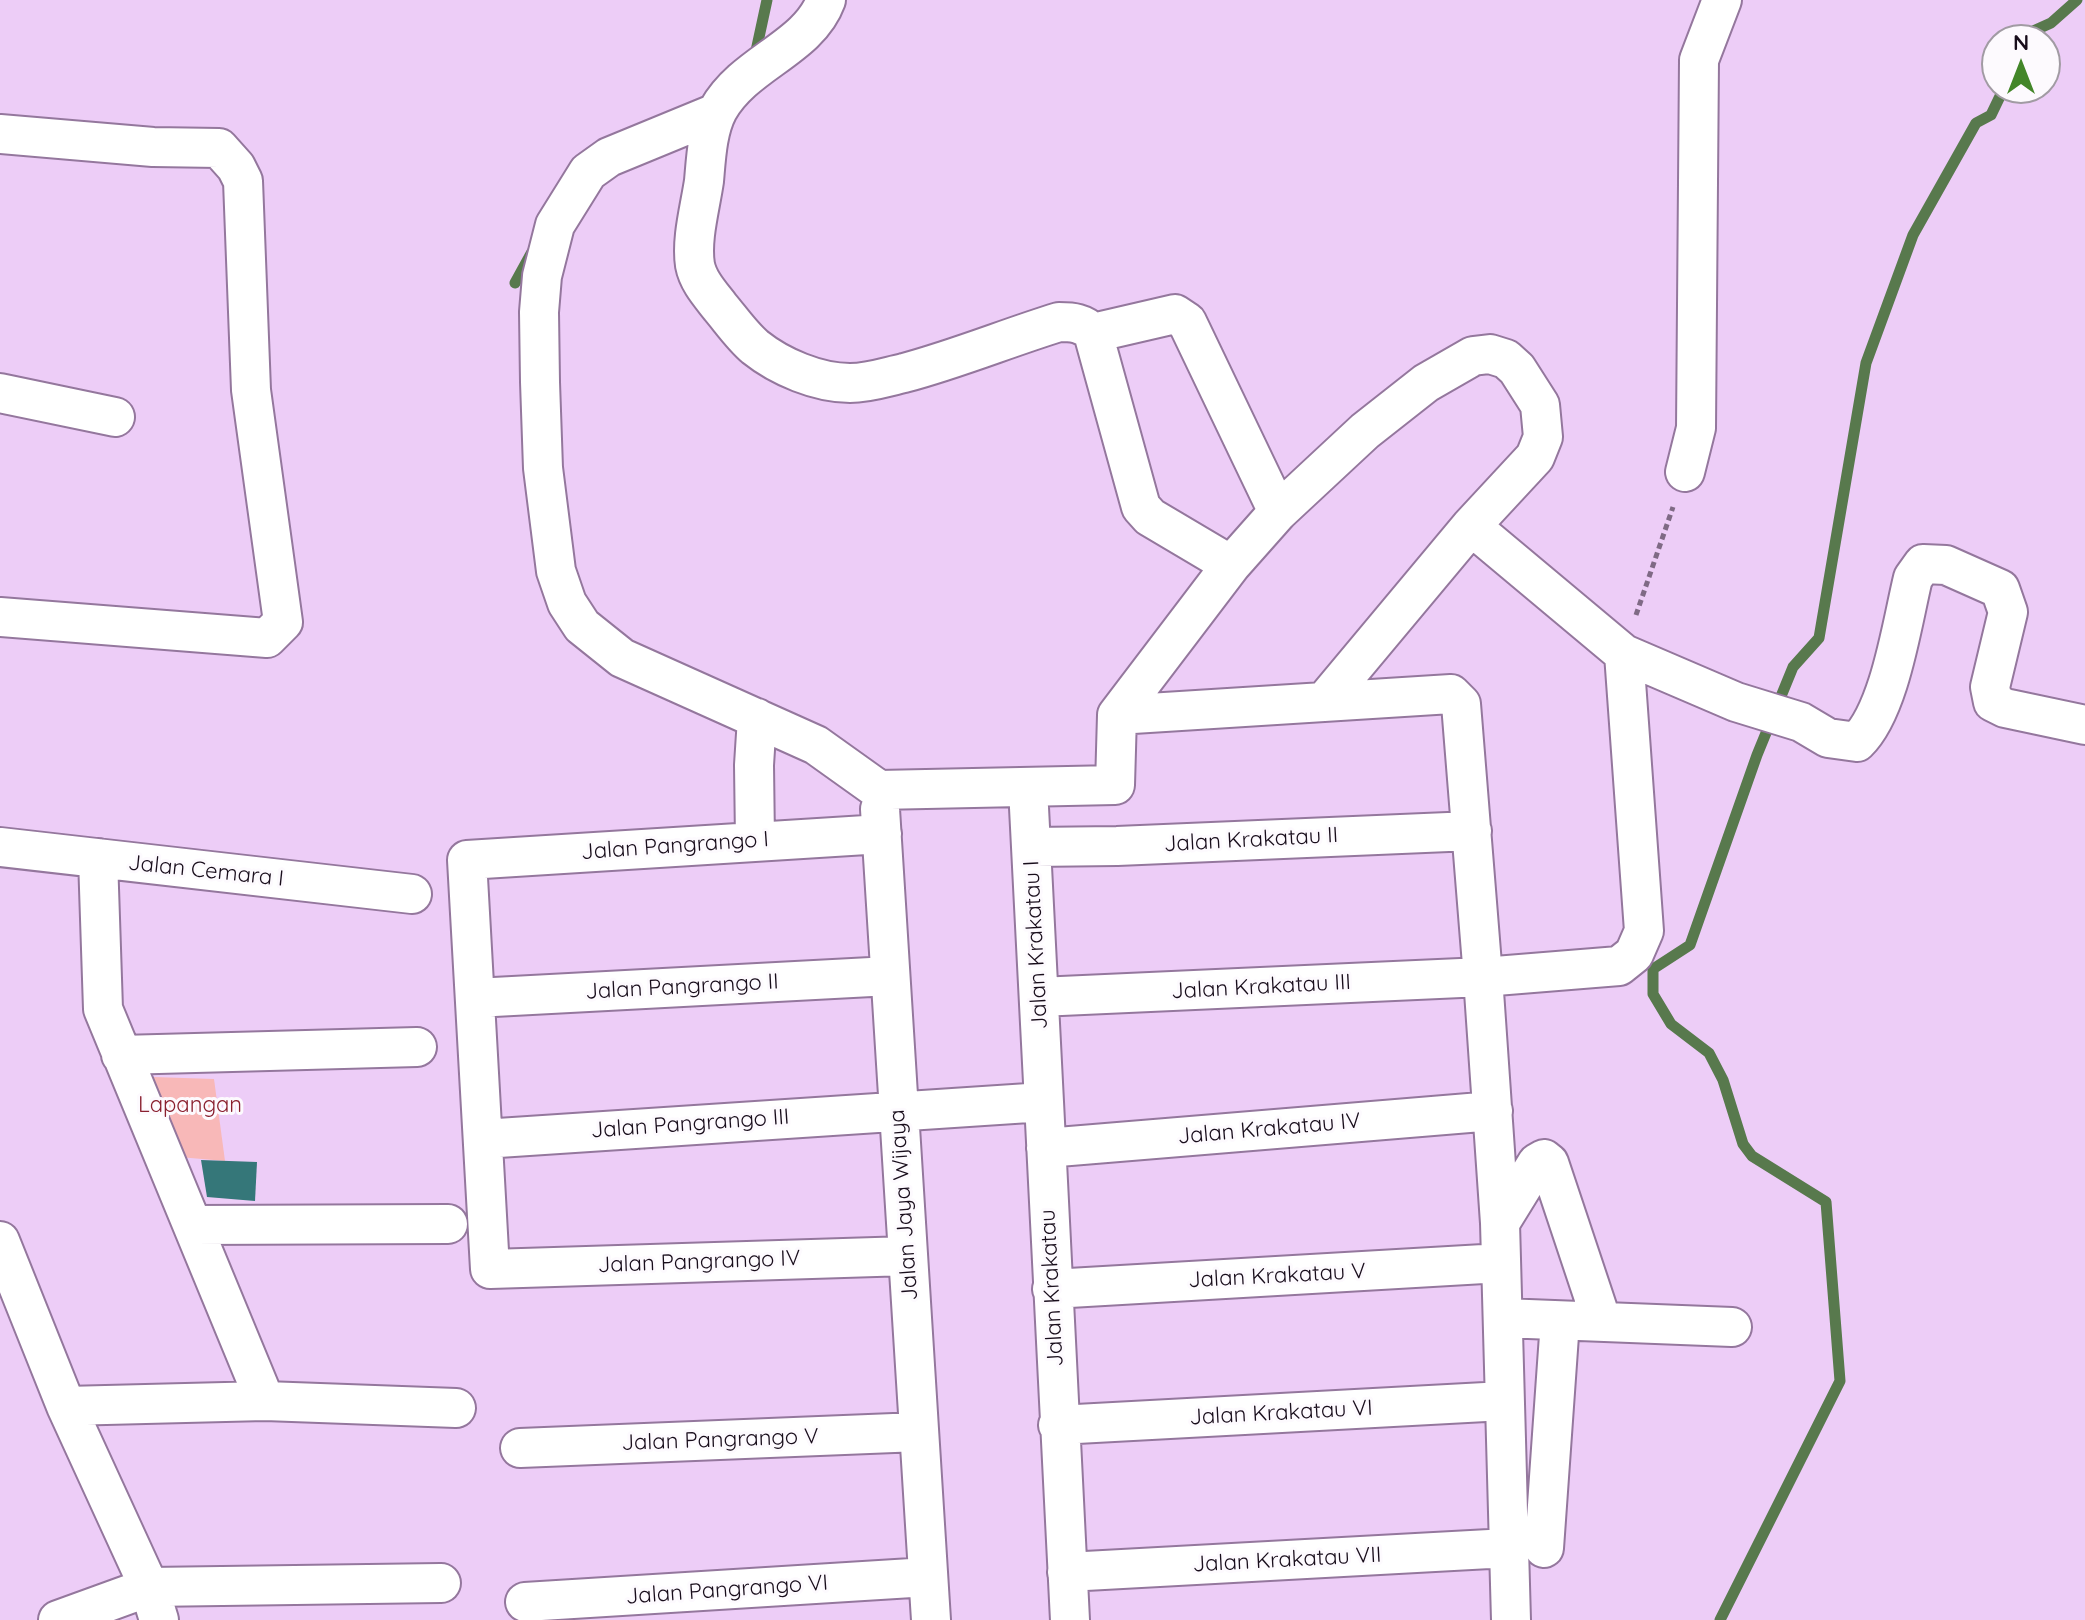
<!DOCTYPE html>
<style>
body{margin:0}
#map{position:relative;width:2085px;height:1620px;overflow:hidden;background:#edcdf7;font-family:Quicksand,sans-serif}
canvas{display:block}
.north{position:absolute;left:1981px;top:24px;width:80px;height:80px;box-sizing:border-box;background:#fdfafe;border:2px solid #a19ba3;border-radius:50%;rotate:0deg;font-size:22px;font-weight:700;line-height:32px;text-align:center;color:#180d1b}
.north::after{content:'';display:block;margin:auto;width:28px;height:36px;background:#438629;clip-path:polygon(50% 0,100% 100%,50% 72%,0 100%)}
</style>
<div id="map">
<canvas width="2085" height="1620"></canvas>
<div class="north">N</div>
</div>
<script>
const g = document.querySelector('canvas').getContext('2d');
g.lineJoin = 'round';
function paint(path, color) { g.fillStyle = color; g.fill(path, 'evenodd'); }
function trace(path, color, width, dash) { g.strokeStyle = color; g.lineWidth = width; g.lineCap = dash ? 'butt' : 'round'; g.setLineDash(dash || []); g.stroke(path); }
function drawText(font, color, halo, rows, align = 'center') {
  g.font = font + ' Quicksand,sans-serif'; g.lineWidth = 6; g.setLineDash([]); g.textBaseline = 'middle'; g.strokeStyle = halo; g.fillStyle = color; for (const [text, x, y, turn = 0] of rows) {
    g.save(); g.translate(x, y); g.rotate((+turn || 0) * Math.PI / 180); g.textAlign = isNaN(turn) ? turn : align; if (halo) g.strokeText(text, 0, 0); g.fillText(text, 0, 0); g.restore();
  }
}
paint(new Path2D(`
 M153 1077 214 1079 225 1161 179 1157Z`), '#f8b8b8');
trace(new Path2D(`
 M2027 40 2031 32 2051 23 2077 0
 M751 56 756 51 767 0
 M515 283 532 252
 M1720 1620 1840 1381 1826 1202 1752 1156 1743 1144 1723 1080 1709 1053 1671 1024 1653 994V969L1690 945 1757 755 1793 667 1819 638 1866 363 1913 235 1976 123 1991 115 2004 88`), '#58794d', 11);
paint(new Path2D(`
 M201 1160 257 1162 255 1201 207 1197Z`), '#357779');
const minor = new Path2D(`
 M826 0C808 49 745 62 718 110 707 131 706 159 704 181 700 208 691 239 695 265 698 281 710 294 720 307 731 320 742 336 755 347 780 367 818 383 850 383 869 383 886 377 904 373 957 359 1007 338 1059 322 1073 322 1083 323 1093 333L1141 507 1150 517 1231 565
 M716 113 609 157 588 172 555 225 542 276 539 312 540 382 543 468 556 571 567 603 582 626 622 658 816 745 879 790 1115 785 1117 715 1231 565 1278 512 1365 431 1426 383 1473 356 1490 354 1506 359 1517 369 1540 405 1543 437 1535 457 1471 526 1324 702
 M0 134 153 147 219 148 236 167 243 181 251 390 283 622 267 638 0 617
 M1093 333 1175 314 1187 322 1278 512
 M0 393 115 417
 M1685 472 1696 428 1699 60 1722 0
 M1624 654 1736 702 1801 722 1828 738 1857 742C1890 710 1902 623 1913 578L1923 564 1946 565 2000 589 2008 612 1990 687 1993 702 2005 708 2085 725
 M1117 715 1451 694 1461 704 1483 977 1500 1223 1511 1620
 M1028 788 1044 1102
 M880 809 931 1620
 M882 834 467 860 490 1269 908 1256
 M755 841 754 765 757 718
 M0 847 412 894
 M1031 847 1117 846 1472 831
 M98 858 103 1009 265 1401
 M1039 997 1483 977 1619 966 1634 954 1644 931 1624 654 1471 526
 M475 998 890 976
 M121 1055 417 1047
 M483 1139 1044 1102 1070 1620
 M1046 1148 1493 1111
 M1500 1223 1537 1163 1544 1159 1549 1163 1602 1322
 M193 1225 448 1224
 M0 1241 66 1406 149 1587 58 1620
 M1052 1289 1501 1263
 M1503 1318 1732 1327
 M66 1406 265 1401 456 1408
 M1058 1425 1504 1401
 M520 1448 919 1432
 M1544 1548 1560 1321
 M1067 1572 1508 1548
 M525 1602 928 1577
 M159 1620 149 1587 441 1583`);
trace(minor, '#94779d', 42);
trace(new Path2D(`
 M1636 615 1673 507`), '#7f6a85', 5, [6, 4]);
trace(minor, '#fff', 38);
drawText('22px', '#180d1b', '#fdfafe', [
 ["Jalan Krakatau II",1251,840,-3],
 ["Jalan Pangrango I",675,846,-4],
 ["Jalan Cemara I",206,871,6],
 ["Jalan Krakatau I",1036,945,-93],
 ["Jalan Pangrango II",682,987,-3],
 ["Jalan Krakatau III",1261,987,-3],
 ["Jalan Pangrango III",690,1124,-4],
 ["Jalan Krakatau IV",1269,1129,-5],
 ["Jalan Jaya Wijaya",904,1205,-94],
 ["Jalan Pangrango IV",699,1262,-2],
 ["Jalan Krakatau V",1277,1276,-3],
 ["Jalan Krakatau",1052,1288,-93],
 ["Jalan Krakatau VI",1281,1413,-3],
 ["Jalan Pangrango V",720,1440,-2],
 ["Jalan Krakatau VII",1287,1560,-3],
 ["Jalan Pangrango VI",727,1590,-4]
]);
drawText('22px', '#8a202f', '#fdfafe', [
 ["Lapangan",190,1105]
]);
</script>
